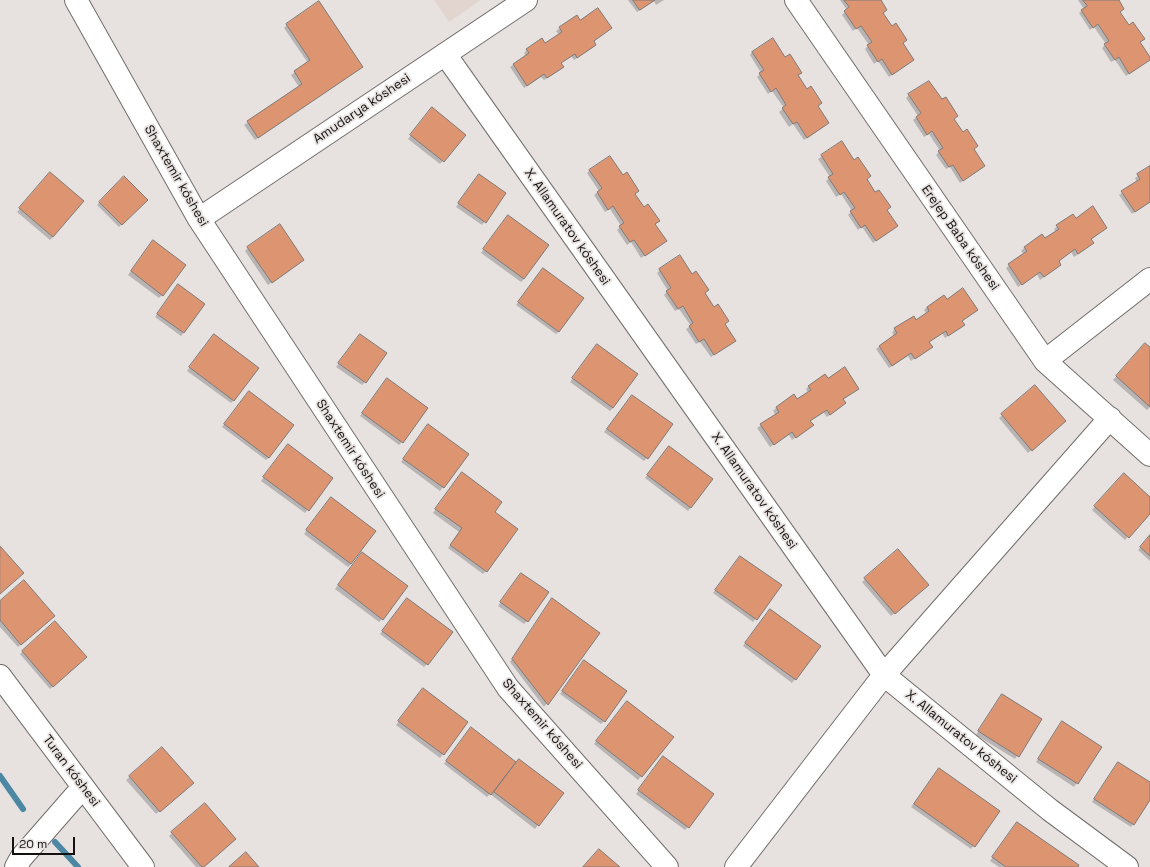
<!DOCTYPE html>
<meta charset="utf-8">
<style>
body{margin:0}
#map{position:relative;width:1150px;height:867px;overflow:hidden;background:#e7e2e0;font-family:"Space Grotesk",sans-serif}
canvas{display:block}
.scale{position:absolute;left:12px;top:837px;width:63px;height:18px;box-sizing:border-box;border:2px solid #131211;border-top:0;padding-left:5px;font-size:12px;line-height:14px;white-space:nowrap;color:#131211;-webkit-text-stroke:3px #e7e2e0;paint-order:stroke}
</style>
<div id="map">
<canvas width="1150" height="867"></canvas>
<div class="scale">20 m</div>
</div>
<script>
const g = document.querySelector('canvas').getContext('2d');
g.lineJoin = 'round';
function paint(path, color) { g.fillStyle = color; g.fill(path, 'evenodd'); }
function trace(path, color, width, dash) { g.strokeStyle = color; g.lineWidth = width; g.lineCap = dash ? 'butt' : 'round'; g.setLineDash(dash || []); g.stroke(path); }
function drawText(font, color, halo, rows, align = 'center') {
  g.font = font + ' "Space Grotesk",sans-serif'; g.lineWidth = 3.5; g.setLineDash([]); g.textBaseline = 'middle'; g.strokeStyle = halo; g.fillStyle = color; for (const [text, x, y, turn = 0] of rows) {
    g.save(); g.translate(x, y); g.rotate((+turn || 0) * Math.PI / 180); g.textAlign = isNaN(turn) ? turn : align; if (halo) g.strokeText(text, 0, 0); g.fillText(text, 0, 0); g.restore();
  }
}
paint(new Path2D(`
 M434 0H481L449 22Z`), '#e2d5cf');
paint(new Path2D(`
 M628 0H664L656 5 654 1 637 12Z
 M840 0H879L882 13 892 28 906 40 902 44 913 60 889 77 878 61 874 64 865 49 869 45 857 28 853 31 842 15 847 10Z
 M1078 0H1117L1119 12 1129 26 1143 39 1139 43 1150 59 1126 76 1115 60 1111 62 1102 48 1106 44 1094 27 1090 30 1079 13 1084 9Z
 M576 16 580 22 611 28 593 42 595 45 592 48 574 60 571 56 560 63V70L544 80 541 77 524 88 510 67 526 56 524 53 527 50 545 44 559 35 556 31Z
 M287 25 362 67 255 140 244 125 299 87 291 75 308 63 284 28Z
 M752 52 797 76 817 107 825 126 804 140 793 124 789 127 779 112 784 108 772 91 768 94 757 77 761 73 750 55Z
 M909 95 953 119 984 166 960 183 950 167 946 169 936 155 940 151 929 134 924 137 913 120 918 116 906 98Z
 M431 110 465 135 440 164 408 139Z
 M841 143 897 226 873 243 862 227 858 230 848 215 852 211 841 194 836 197 826 181 830 177 818 159Z
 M1150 167V202L1132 214 1119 195 1137 182 1135 178Z
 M590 170 634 194 644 208 658 221 655 225 662 244 641 258 631 242 627 245 617 230 621 226 610 209 605 212 594 195 599 191 587 173Z
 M47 176 53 237 50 240 17 212Z
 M124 177 146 200 119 227 97 205Z
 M476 178 505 194 482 225 456 207Z
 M1073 215 1075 219 1106 228 1091 240 1093 243 1090 246 1074 257 1071 252 1058 261 1060 265 1057 268 1040 280 1037 274 1018 287 1006 268 1024 254 1021 251 1024 248 1042 236 1045 240 1056 232 1054 229Z
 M505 219 524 279 521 282 481 253Z
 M150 245 162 295 159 298 128 275Z
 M248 248 303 260 268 285 245 251Z
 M660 270 692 276 708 290 705 293 724 325 732 343 711 357 700 342 696 344 686 329 691 326 679 309 675 311 664 295 668 291 657 273Z
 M540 272 559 331 556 334 516 305Z
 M175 289 204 304 181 336 155 317Z
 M927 307 961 321V327L945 338 942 333 928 343V349L911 361 908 356 889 368 876 349 894 336 892 332 895 329 916 321 927 314 924 310Z
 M360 335 365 382 362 385 336 367Z
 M211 338 234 400 231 403 187 371Z
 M1142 347 1150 349V407L1147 410 1113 380Z
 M594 348 613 408 610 411 570 382Z
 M827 380 858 389 843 400 842 406 827 417 823 412 809 421V428L792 440 789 435 770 447 757 428 776 415 773 411 776 408 794 396 797 400 808 393 806 389 809 386Z
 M384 383 402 442 399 445 360 416Z
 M1035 387 1061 424 1028 453 999 418Z
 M246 395 269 457 266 460 222 427Z
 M632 396 647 458 644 461 604 432Z
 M428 425 467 454 440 491 401 462Z
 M285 448 332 478 305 513 261 481Z
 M666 450 712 479 688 511 645 478Z
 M459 476 486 571 483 574 448 548 459 532 433 513Z
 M1121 477 1150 498V513L1125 540 1092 510Z
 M328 501 351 564 348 567 304 534Z
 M1150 537V561L1138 550Z
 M359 557 382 619 379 622 335 589Z
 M738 560 780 586 753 622 713 593Z
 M519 577 527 621 524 624 498 606Z
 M865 579 925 588 891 616 862 582Z
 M552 599 598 633 544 707 510 662Z
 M0 602 51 619 18 647 0 627Z
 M404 602 427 664 424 667 380 634Z
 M767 613 820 647 792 683 743 646Z
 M23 651 82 660 50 689 20 654Z
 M581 665 604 721 601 724 560 694Z
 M420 692 467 722 440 758 396 725Z
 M1000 698 1041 720 1015 759 976 735Z
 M625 705 672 737 638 780 594 744Z
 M1059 726 1101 747 1074 787 1036 762Z
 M468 732 510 771 562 793 535 829 490 794 487 797 444 764Z
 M162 748 189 786 156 814 126 780Z
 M660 760 688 827 685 830 636 794Z
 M1118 763 1150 783V798L1131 827 1092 802Z
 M939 769 999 811 971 849 911 807Z
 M1015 826 1076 867H999L990 861Z
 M172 833 203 867H196L169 836Z`), '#0003');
trace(new Path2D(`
 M0 776 23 809
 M55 842 78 867`), '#4c88a3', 6);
const building = new Path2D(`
 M633 0H655L640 10Z
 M844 0H881L887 10 883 13 892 26 896 23 907 40 903 43 914 60 892 75 882 59 878 62 867 45 872 42 861 26 856 29 844 11 849 7Z
 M1083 0H1119L1124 9 1120 12 1129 25 1133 22 1145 39 1140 42 1150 57V60L1129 74 1119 57 1115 60 1104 44 1109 41 1098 24 1093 28 1081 10 1087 6Z
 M319 1 363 67 258 138 247 121 302 84 294 71 310 60 286 24Z
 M598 8 612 28 594 41 596 45 577 58 575 54 561 63 564 67 547 78 544 74 527 86 513 64 529 53 526 49 542 38 545 43 562 32 559 27 577 15 580 20Z
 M773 38 785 57 790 54 802 73 798 75 807 89 811 86 822 103 818 106 829 123 807 138 797 122 793 124 782 108 786 105 776 88 771 92 759 73 764 70 752 52Z
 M929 81 942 99 946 97 958 116 954 119 963 132 967 129 978 146 974 149 985 166 963 181 953 165 949 167 938 151 943 148 932 131 927 135 916 117 921 113 908 94Z
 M432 107 466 135 444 162 410 135Z
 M842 141 854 160 858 157 871 176 867 179 875 192 879 190 891 207 887 210 898 226 876 241 865 225 861 228 850 211 855 208 844 192 840 195 828 177 833 174 821 155Z
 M610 156 623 175 627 172 639 191 635 194 644 207 648 204 660 221 655 224 667 241 645 256 634 240 630 242 619 226 624 223 613 206 608 210 597 192 602 188 589 170Z
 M1150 166V202L1135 212 1121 191 1140 179 1137 174Z
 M50 172 84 201 53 237 19 208Z
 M479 174 506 193 486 223 458 203Z
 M124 176 148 200 122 225 99 202Z
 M1093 206 1107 228 1091 239 1094 243 1078 254 1075 249 1059 261 1061 265 1044 277 1040 272 1022 285 1008 264 1027 251 1024 247 1042 234 1045 238 1059 229 1056 225 1073 214 1076 218Z
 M508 215 549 245 524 279 483 249Z
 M280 224 304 260 272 283 247 247Z
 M153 240 186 265 163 296 131 271Z
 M680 255 692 274 696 271 709 290 705 293 714 307 718 304 729 321 725 324 736 341 714 355 704 339 699 342 689 326 693 323 683 306 678 309 666 291 671 288 659 269Z
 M543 268 584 298 559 332 518 302Z
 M178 284 205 304 184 333 157 314Z
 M963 288 978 310 962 321 965 325 948 336 946 331 929 342 933 347 915 359 911 353 892 366 879 346 897 333 894 328 914 316 916 320 929 311 927 307 944 295 947 299Z
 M214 334 259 368 234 401 189 367Z
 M360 334 387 353 366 383 338 363Z
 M1145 343 1150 347V407L1116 376Z
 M597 344 638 374 613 408 572 378Z
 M845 367 859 389 843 399 846 403 830 415 827 410 810 421 814 425 796 438 792 432 774 445 760 424 779 412 776 407 794 394 797 399 811 390 808 386 825 374 828 378Z
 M387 378 428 408 403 443 362 413Z
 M1035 385 1066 421 1032 451 1001 414Z
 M249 391 294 425 269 458 224 424Z
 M632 395 673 424 648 459 607 429Z
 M428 424 469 454 444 488 403 459Z
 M288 444 333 478 309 511 263 477Z
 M669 446 713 479 691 508 647 475Z
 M462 472 502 502 495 512 518 529 487 572 450 545 462 528 435 509Z
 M1124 473 1150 497V514L1129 538 1094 506Z
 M331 497 376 531 351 564 306 530Z
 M1150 535V556L1140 547Z
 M0 546 24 573 0 594Z
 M898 549 929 585 895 614 864 578Z
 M362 552 408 586 383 620 338 585Z
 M740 556 782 585 757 620 715 590Z
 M521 573 549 592 528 622 500 602Z
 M24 580 55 616 21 645 0 620V601Z
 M407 598 453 632 428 665 382 631Z
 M552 598 600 633 548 705 512 659Z
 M770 609 821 646 796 680 745 643Z
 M55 621 87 657 53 687 22 651Z
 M584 660 627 691 605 722 562 691Z
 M423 688 468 722 444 755 398 721Z
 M1002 694 1042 719 1019 757 978 731Z
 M627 701 674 737 642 777 596 741Z
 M1062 721 1102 747 1078 784 1038 759Z
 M471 727 516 762 491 795 446 761Z
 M162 747 194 783 160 812 129 776Z
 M663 756 714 794 689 828 638 790Z
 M519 759 564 793 539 826 494 792Z
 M1118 762 1150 782V800L1134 825 1094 799Z
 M939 768 1000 811 975 847 914 804Z
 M205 803 236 839 204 867H202L171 832Z
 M1017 822 1079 865 1078 867H1006L992 857Z
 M599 849 620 867H583Z
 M246 852 259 867H229Z`);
paint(building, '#dc9471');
trace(building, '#7f7a78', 1);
const minor = new Path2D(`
 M76 0 199 219 508 688 667 867
 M796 0 1045 361 1150 455
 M445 54 884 675 1050 810 1127 867
 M199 219 526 0
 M1045 361 1150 279
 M0 676 143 867
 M16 867 21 858 83 787
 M736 867 884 675 1110 418`);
trace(minor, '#726e6b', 24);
trace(minor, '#fff', 22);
drawText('13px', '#131211', '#e7e2e0', [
 ["Amudarya kóshesi",362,109,-34],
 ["Shaxtemir kóshesi",176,176,60],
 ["X. Allamuratov kóshesi",567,227,55],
 ["Erejep Baba kóshesi",960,238,55],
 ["Shaxtemir kóshesi",350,449,57],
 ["X. Allamuratov kóshesi",754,491,55],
 ["Shaxtemir kóshesi",542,724,49],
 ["X. Allamuratov kóshesi",961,737,39],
 ["Turan kóshesi",71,771,53]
]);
</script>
